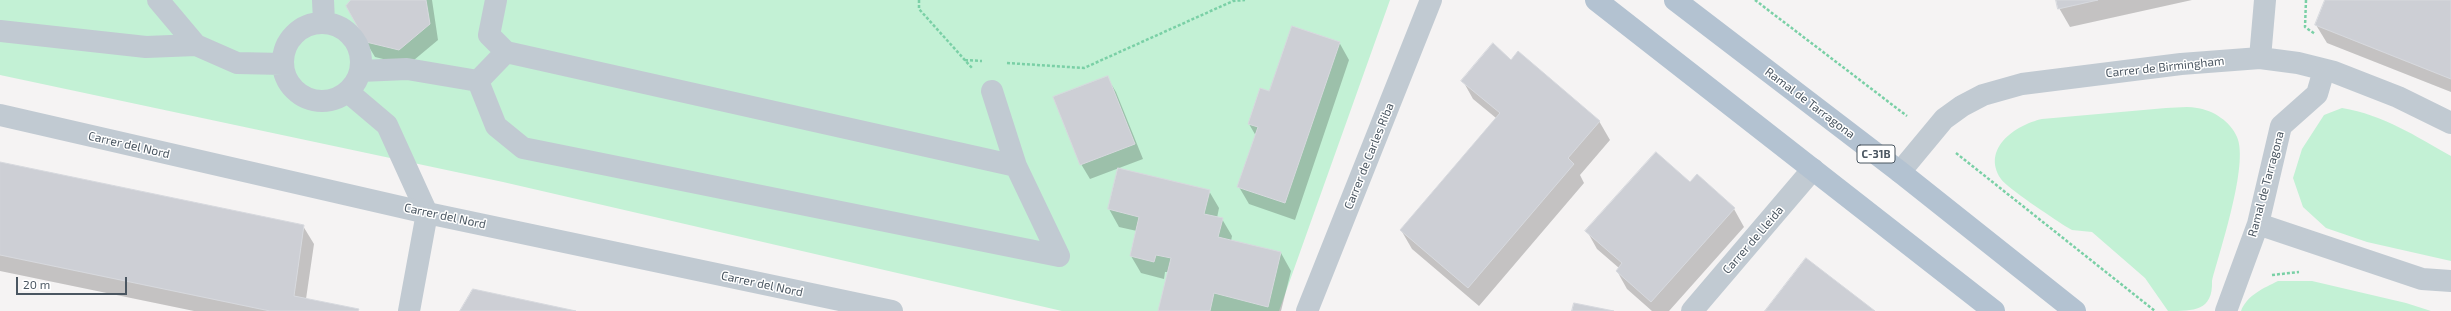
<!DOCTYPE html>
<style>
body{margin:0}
#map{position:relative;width:2451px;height:311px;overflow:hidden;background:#f5f3f3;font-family:"Exo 2",sans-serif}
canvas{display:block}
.scale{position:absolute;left:16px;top:277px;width:111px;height:18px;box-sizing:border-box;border:2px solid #4a5661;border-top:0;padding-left:5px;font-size:12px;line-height:14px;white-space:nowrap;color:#4a5661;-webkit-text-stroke:3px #fff;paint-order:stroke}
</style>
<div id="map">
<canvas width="2451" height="311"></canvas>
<div class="scale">20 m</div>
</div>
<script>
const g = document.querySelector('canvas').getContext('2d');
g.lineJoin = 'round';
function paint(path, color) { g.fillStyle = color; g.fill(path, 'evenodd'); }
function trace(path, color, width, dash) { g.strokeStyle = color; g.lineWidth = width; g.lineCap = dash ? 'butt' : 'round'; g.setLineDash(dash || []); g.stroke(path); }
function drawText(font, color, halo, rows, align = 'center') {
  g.font = font + ' "Exo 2",sans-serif'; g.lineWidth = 3; g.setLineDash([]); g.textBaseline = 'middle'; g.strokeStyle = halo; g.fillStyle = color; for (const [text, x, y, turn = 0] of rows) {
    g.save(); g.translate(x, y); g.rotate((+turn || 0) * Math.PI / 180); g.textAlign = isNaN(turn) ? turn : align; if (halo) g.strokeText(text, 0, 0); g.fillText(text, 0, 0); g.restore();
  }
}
paint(new Path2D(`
 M0 0H1390L1279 311H1062L503 182 0 75Z
 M2166 108C2176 108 2187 106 2197 108 2213 110 2231 122 2237 137 2249 164 2220 250 2212 281 2213 311 2194 311 2168 311L2145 278 2092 232 2072 230 2065 226C2053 218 2007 188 2001 179 1981 149 2015 125 2042 119Z
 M2342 108C2384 115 2415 136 2451 156V261L2367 242 2326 228 2303 207 2293 178 2302 149 2324 115Z
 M2278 281H2312L2406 303 2431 311H2241C2247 295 2264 288 2278 281Z`), '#c3f1d5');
paint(new Path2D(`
 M352 0H432L438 40 408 65 375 57 366 42Z
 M2057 0H2192L2070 27 2059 8Z
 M2326 0H2451V92L2327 43 2316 25Z
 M1339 42 1349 60 1295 220 1249 204 1239 187 1256 136 1249 124 1270 92Z
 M1511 61 1599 121 1610 140 1580 175 1584 183 1479 306 1412 249 1401 230 1496 118 1473 99 1463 81Z
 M1107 77 1116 92 1143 159 1090 179 1081 164Z
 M0 163 303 226 314 244 306 299 358 311H194L0 271Z
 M1697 176 1734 209 1744 227 1669 311H1652L1627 289 1617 271 1619 268 1597 249 1587 231 1690 184Z
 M1209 191 1219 208 1217 218 1222 219 1232 236 1231 241 1281 253 1291 271 1281 311H1159L1168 272H1165L1164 279 1141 273 1131 256 1137 231 1119 227 1109 209Z`), '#0003');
const building = new Path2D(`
 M351 0H426L430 24 399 50 366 42 346 6Z
 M2056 0H2098L2058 9Z
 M2325 0H2451V79L2315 25Z
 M1292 26 1340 42 1285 203 1237 187 1258 127 1248 124 1260 88 1269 91Z
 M1493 43 1511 60 1518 51 1600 121 1568 158 1574 164 1468 288 1400 230 1500 113 1461 81Z
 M1108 76 1135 144 1080 165 1053 97Z
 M1656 152 1690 182 1697 174 1735 208 1651 302 1616 271 1622 263 1585 231Z
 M0 162 304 225 294 296 359 309 358 311H270L0 255Z
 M1118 168 1210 190 1204 214 1223 218 1218 237 1281 252 1268 307 1214 293 1210 311H1158L1171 258 1156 255 1154 262 1130 256 1139 217 1108 209Z
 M1806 258 1875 311H1765Z
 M473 289 576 311H460Z
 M1574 303 1614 311H1572Z`);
paint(building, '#cdcfd5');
trace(building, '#d7d9de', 1);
trace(new Path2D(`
 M919 0V9L972 68
 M1755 0 1907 116
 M2306 0 2305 27 2315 34
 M965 60 982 61
 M1007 63 1084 68 1233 1 1245 0
 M1956 153 2155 311
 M2272 275 2299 272`), '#7ad0a6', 2.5, [3, 2]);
trace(new Path2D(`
 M158 0 196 45 237 63 283 64
 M323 0 324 22
 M283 62a39 39 0 1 1 78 0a39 39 0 1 1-78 0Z
 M0 31 146 47 196 45
 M506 52 1016 166
 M360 71 407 69 478 81 506 52 489 35 496 0
 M478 81 496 126 523 148 1059 256 1016 166 992 91
 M348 92 387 125 427 213`), '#c1cad2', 22);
trace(new Path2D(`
 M2258 224 2422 279 2451 281
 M2226 311 2258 224 2281 126 2317 94 2324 70`), '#c1cad2', 22);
trace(new Path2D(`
 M2260 58 2265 0
 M0 115 427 213 892 311
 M1900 172 1944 119 1962 106 1983 95 2022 84 2181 64 2260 58 2298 63 2334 72 2398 97 2451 123
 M409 311 427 213
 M1307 311 1431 0
 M1692 311 1813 169`), '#c1cad2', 22);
trace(new Path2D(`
 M1596 0 1994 311
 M1675 0 1900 172 2075 311`), '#b3c2d1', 22);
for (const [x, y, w] of [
 [1876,154,38]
]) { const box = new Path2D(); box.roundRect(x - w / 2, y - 9, w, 18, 3); g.fillStyle = '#fff'; g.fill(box); trace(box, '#4a5661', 1); }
drawText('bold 11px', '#4a5661', null, [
 ["C-31B",1876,154]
]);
drawText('12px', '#4a5661', '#fff', [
 ["Carrer de Birmingham",2165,67,-6],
 ["Ramal de Tarragona",1810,103,37],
 ["Carrer del Nord",129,145,13],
 ["Carrer de Carles Riba",1369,156,-68],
 ["Ramal de Tarragona",2266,184,-75],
 ["Carrer del Nord",445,216,12],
 ["Carrer de Lleida",1753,240,-49],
 ["Carrer del Nord",762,284,12]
]);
</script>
